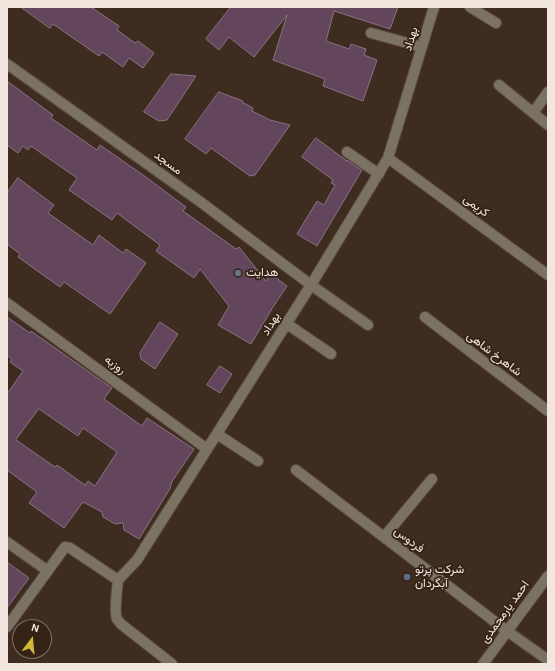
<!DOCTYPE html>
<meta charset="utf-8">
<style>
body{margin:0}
#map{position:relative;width:555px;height:671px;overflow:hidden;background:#3e2c21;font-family:Karla,sans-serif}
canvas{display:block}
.frame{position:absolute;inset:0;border:8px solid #f2e6df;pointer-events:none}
.north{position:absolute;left:12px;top:619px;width:40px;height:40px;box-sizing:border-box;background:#342217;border:1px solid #807067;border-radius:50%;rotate:16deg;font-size:11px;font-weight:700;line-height:16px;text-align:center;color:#f2e6df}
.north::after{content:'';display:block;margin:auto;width:14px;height:18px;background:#d0b736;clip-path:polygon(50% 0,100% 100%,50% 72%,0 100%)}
</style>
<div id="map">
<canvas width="555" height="671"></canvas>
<div class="frame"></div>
<div class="north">N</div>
</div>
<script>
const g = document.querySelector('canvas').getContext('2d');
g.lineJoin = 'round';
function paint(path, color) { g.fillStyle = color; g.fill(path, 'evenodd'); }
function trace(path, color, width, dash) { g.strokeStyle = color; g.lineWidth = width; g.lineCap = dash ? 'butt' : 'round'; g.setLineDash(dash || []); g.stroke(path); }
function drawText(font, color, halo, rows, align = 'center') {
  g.font = font + ' Karla,Vazirmatn,sans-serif'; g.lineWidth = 3.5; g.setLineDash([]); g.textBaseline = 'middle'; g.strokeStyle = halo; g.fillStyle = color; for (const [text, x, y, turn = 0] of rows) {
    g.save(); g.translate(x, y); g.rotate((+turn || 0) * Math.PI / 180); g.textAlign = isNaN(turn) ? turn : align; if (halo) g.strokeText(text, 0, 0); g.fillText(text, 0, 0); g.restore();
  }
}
const building = new Path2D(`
 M21 7H91L119 26 117 30 135 43 138 41 154 53 143 68 129 58 123 67 102 52 99 56 53 24 50 28Z
 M231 7H398L390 29 334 11 326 41 349 49 351 44 366 49 364 55 377 60 363 101 323 86 325 79 273 60 287 15 254 57 229 37 219 50 206 39Z
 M171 74 196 76 167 120 159 121 144 112Z
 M7 81 53 115 51 118 97 150 100 145 143 175 186 207 183 211 236 249 239 247 266 281 271 274 287 286 273 307 251 344 218 325 229 306 200 269 194 278 156 251 160 245 117 213 112 220 69 190 77 178 31 146 28 150 23 146 18 153 7 145Z
 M219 92 243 101 242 102 253 108 252 111 270 120 290 125 255 175 250 176 211 148 206 154 185 139Z
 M316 138 347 161V160L362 170 317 246 297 234 317 201 324 205 335 185 331 183 333 180 302 157Z
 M18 178 54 205 48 213 93 245 99 235 123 253 126 249 146 263 110 314 64 282 60 287 18 257 20 254 7 244V193Z
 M7 317 30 333 31 331 112 388 104 399 142 426 147 418 194 449 171 483H172L170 486 171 487 139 539 124 530 123 523 115 524 103 517 102 512 83 502 64 528 29 503 37 492 7 470V394L23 371 10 362 12 359 7 355ZM39 409 78 436 83 428 117 452 95 486 88 481 85 485 57 465 55 467 16 440Z
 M160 322 178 334 155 369 141 359 140 353Z
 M220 366 232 374 220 393 207 385Z
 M7 562 29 578 7 608Z`);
paint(building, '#64465c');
trace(building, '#887381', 1);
const minor = new Path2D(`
 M470 7 496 23
 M371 33 422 47
 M7 64 202 203 311 285 368 325
 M499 85 548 125
 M533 113 548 92
 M347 152 379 174
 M388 158 548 275
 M7 303 207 449
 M425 317 548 411
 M287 324 331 354
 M217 434 258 461
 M296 470 507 631 548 660
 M384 537 432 479
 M7 542 48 571
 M118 580C117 589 114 612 117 619 118 620 120 623 121 624L172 664
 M7 627 65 547 70 548 118 580 137 560 311 285 388 158 434 7
 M483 664 548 576`);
trace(minor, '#5b4a3f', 12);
trace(minor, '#7c7264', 10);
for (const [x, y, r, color] of [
 [238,273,4,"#6b7280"],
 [407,577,4,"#5c6f8a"]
]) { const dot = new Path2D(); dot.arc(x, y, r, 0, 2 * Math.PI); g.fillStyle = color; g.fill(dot); trace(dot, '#342217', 1.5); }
drawText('12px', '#f2e6df', '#342217', [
 ["بهداد",411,39,-73],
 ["مسجد",168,163,36],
 ["کریمی",476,206,36],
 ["بهداد",271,324,-58],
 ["شاهرخ شاهی",494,354,37],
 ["روزبه",115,365,36],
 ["فردوس",409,540,37],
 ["احمد یارمحمدی",505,612,-54]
]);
drawText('12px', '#f2e6df', '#342217', [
 ["هدایت",246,273],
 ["شرکت پرتو",415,570],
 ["آبگردان",415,584]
], 'left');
</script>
